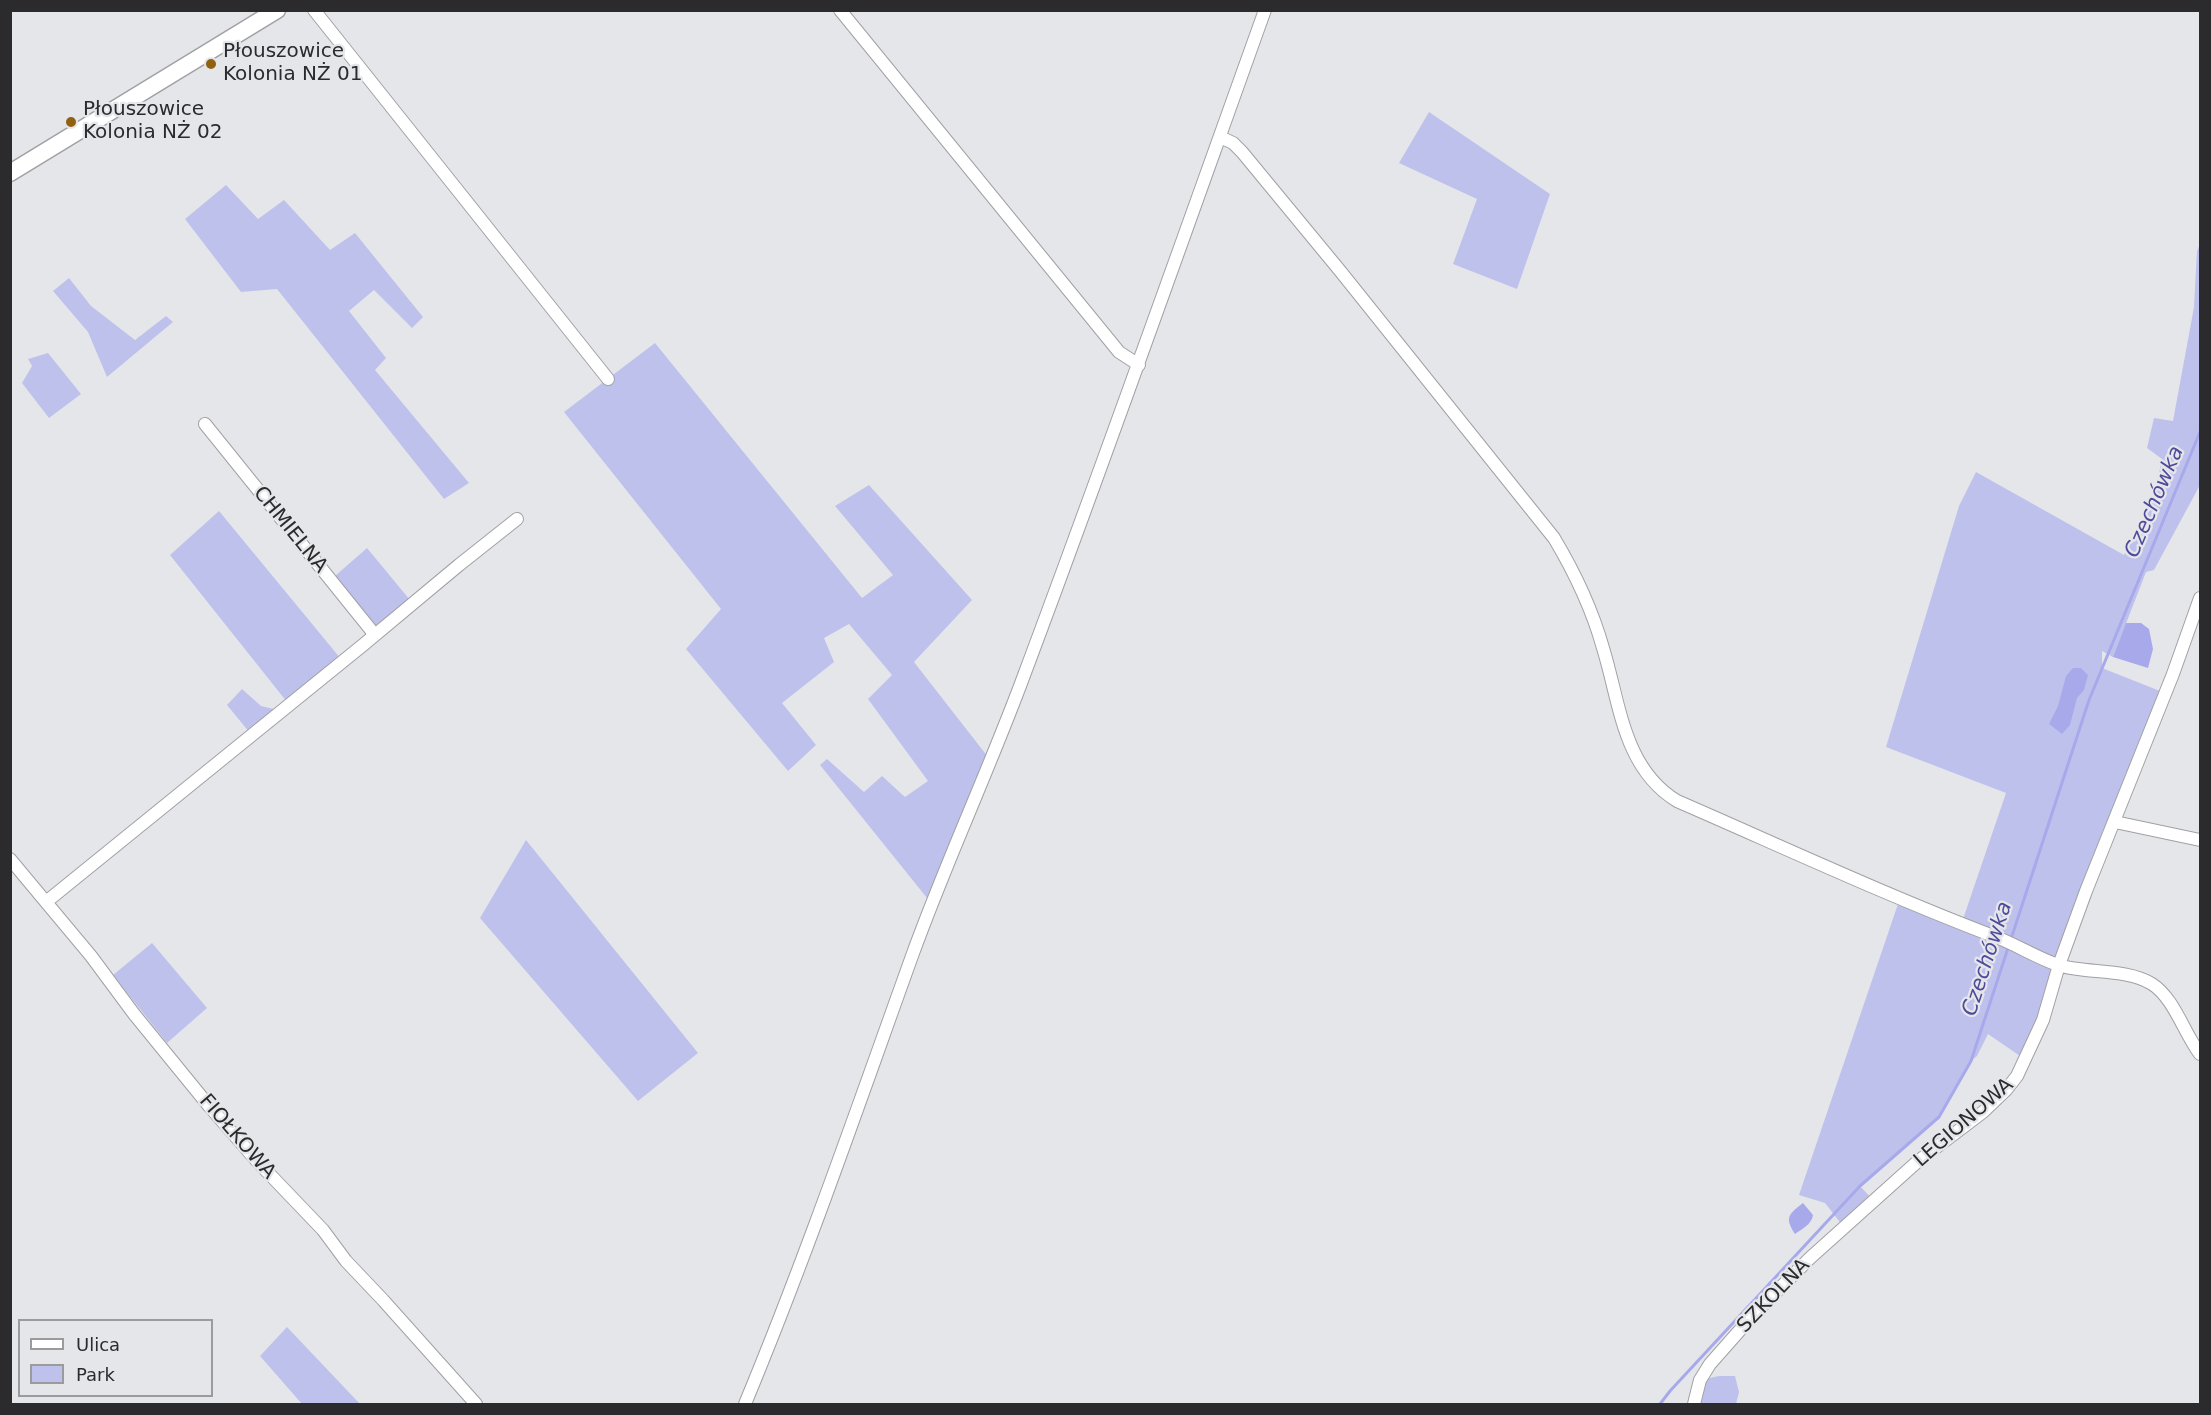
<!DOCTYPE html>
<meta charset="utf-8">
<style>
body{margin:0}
#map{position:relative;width:2211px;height:1415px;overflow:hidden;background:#e5e6ea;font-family:"DejaVu Sans",sans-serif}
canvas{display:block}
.frame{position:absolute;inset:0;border:12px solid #2b2b2d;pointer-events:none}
.legend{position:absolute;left:18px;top:1319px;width:195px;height:78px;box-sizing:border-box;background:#e5e6ea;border:2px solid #9b9b9e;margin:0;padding:8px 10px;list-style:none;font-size:18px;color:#2b2b2d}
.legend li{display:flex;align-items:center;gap:12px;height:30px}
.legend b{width:30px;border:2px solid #9b9b9e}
</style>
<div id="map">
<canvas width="2211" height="1415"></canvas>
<div class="frame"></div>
<ul class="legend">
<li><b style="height:8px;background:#fff"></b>Ulica</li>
<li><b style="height:16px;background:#bfc1ed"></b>Park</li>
</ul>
</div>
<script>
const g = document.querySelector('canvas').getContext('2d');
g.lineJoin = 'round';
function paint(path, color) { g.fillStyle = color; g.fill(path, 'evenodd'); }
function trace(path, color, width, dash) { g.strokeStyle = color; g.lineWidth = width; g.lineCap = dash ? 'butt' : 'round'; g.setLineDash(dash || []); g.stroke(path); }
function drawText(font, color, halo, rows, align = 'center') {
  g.font = font + ' "DejaVu Sans",sans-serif'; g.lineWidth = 4.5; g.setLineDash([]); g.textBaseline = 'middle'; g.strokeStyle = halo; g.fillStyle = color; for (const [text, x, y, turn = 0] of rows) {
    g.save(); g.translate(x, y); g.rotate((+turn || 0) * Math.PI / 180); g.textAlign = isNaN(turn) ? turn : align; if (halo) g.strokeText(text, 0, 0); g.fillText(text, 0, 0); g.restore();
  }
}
paint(new Path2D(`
 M1429 112 1550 194 1517 289 1453 264 1477 199 1399 163Z
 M226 185 258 219 284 200 330 250 355 233 423 317 412 328 374 290 349 311 386 358 375 370 469 483 444 499 277 289 241 292 185 219Z
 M2200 244V485L2154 570 2146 572 2113 657 2102 651V668L2165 693 2023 1058 1988 1034 1977 1056 1971 1061 1939 1117 1860 1186 1872 1199 1842 1225 1825 1203 1799 1195 1900 898 1961 925 2006 793 1886 747 1959 506 1976 472 2124 555 2153 502 2162 459 2147 448 2154 418 2173 421 2194 307 2197 251Z
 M69 278 91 306 135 340 166 316 173 322 107 377 88 332 53 291Z
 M655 343 862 598 893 575 835 506 869 485 972 600 914 662 988 757 927 898 820 765 827 759 864 792 882 776 905 797 928 781 868 699 892 675 849 624 824 638 834 662 782 703 816 745 788 771 686 649 721 609 564 412Z
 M48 353 81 394 49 418 22 383 32 366 28 359Z
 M219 511 341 659 287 702 170 555Z
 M367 548 410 600 377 628 335 576Z
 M242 689 261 706 278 710 250 733 227 705Z
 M526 840 698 1053 638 1101 480 918Z
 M152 943 207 1008 167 1043 113 975Z
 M287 1327 360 1404H302L260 1356Z
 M1719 1376H1735L1739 1392 1736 1404H1699L1705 1379Z`), '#bfc1ed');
paint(new Path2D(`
 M2126 623H2141L2149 629 2153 649 2148 668 2113 657Z
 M2073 668H2081L2088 675 2084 690 2077 698 2070 725 2062 734 2049 724 2058 706 2066 676Z
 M1803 1203 1813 1215C1812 1224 1802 1229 1795 1234 1784 1217 1789 1214 1803 1203Z`), '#a8a9eb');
trace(new Path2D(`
 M2011 939 2089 700 2200 432
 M1660 1404 1670 1391 1860 1186 1939 1117 1971 1061 2009 945`), '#a8a9eb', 3);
const minor = new Path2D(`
 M314 10 608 379
 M840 10 1119 352 1139 365
 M1220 137 1233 143 1242 152 1341 272 1554 538C1575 573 1592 609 1603 648 1620 703 1623 768 1677 801 1783 847 1888 896 1996 937 2017 945 2037 958 2058 965 2086 974 2126 968 2152 984 2174 998 2184 1033 2200 1054
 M205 424 375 635
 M2115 822 2200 840
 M10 859 91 956 134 1014 209 1106 256 1160 323 1230 346 1261 383 1300 476 1404
 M46 902 363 645 459 565 517 519
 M745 1404C806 1257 858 1106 912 956 946 862 988 772 1023 678 1106 457 1185 233 1265 10
 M1694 1404 1700 1380 1710 1364 1755 1313 1810 1258 1917 1162 1983 1112 2006 1090 2017 1076 2043 1020 2059 965 2086 891 2173 674 2200 598`);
const secondary = new Path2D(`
 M10 173 277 10`);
trace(minor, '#a1a1a5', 14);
trace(secondary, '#a1a1a5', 19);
trace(minor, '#fff', 12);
trace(secondary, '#fff', 16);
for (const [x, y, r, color] of [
 [211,64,6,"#91610f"],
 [71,122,6,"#91610f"]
]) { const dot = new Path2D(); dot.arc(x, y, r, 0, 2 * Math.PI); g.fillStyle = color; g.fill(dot); trace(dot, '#e5e6ea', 2); }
drawText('20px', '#2b2b2d', '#e5e6ea', [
 ["Płouszowice",223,52],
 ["Kolonia NŻ 01",223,75],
 ["Płouszowice",83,110],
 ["Kolonia NŻ 02",83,133]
], 'left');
drawText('20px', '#2b2b2d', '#e5e6ea', [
 ["CHMIELNA",290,530,51],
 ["LEGIONOWA",1964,1123,-41],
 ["FIOŁKOWA",237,1137,49],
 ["SZKOLNA",1774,1296,-46]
]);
drawText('italic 21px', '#4f4a99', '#e5e6ea', [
 ["Czechówka",2155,502,-67],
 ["Czechówka",1988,959,-72]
]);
</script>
